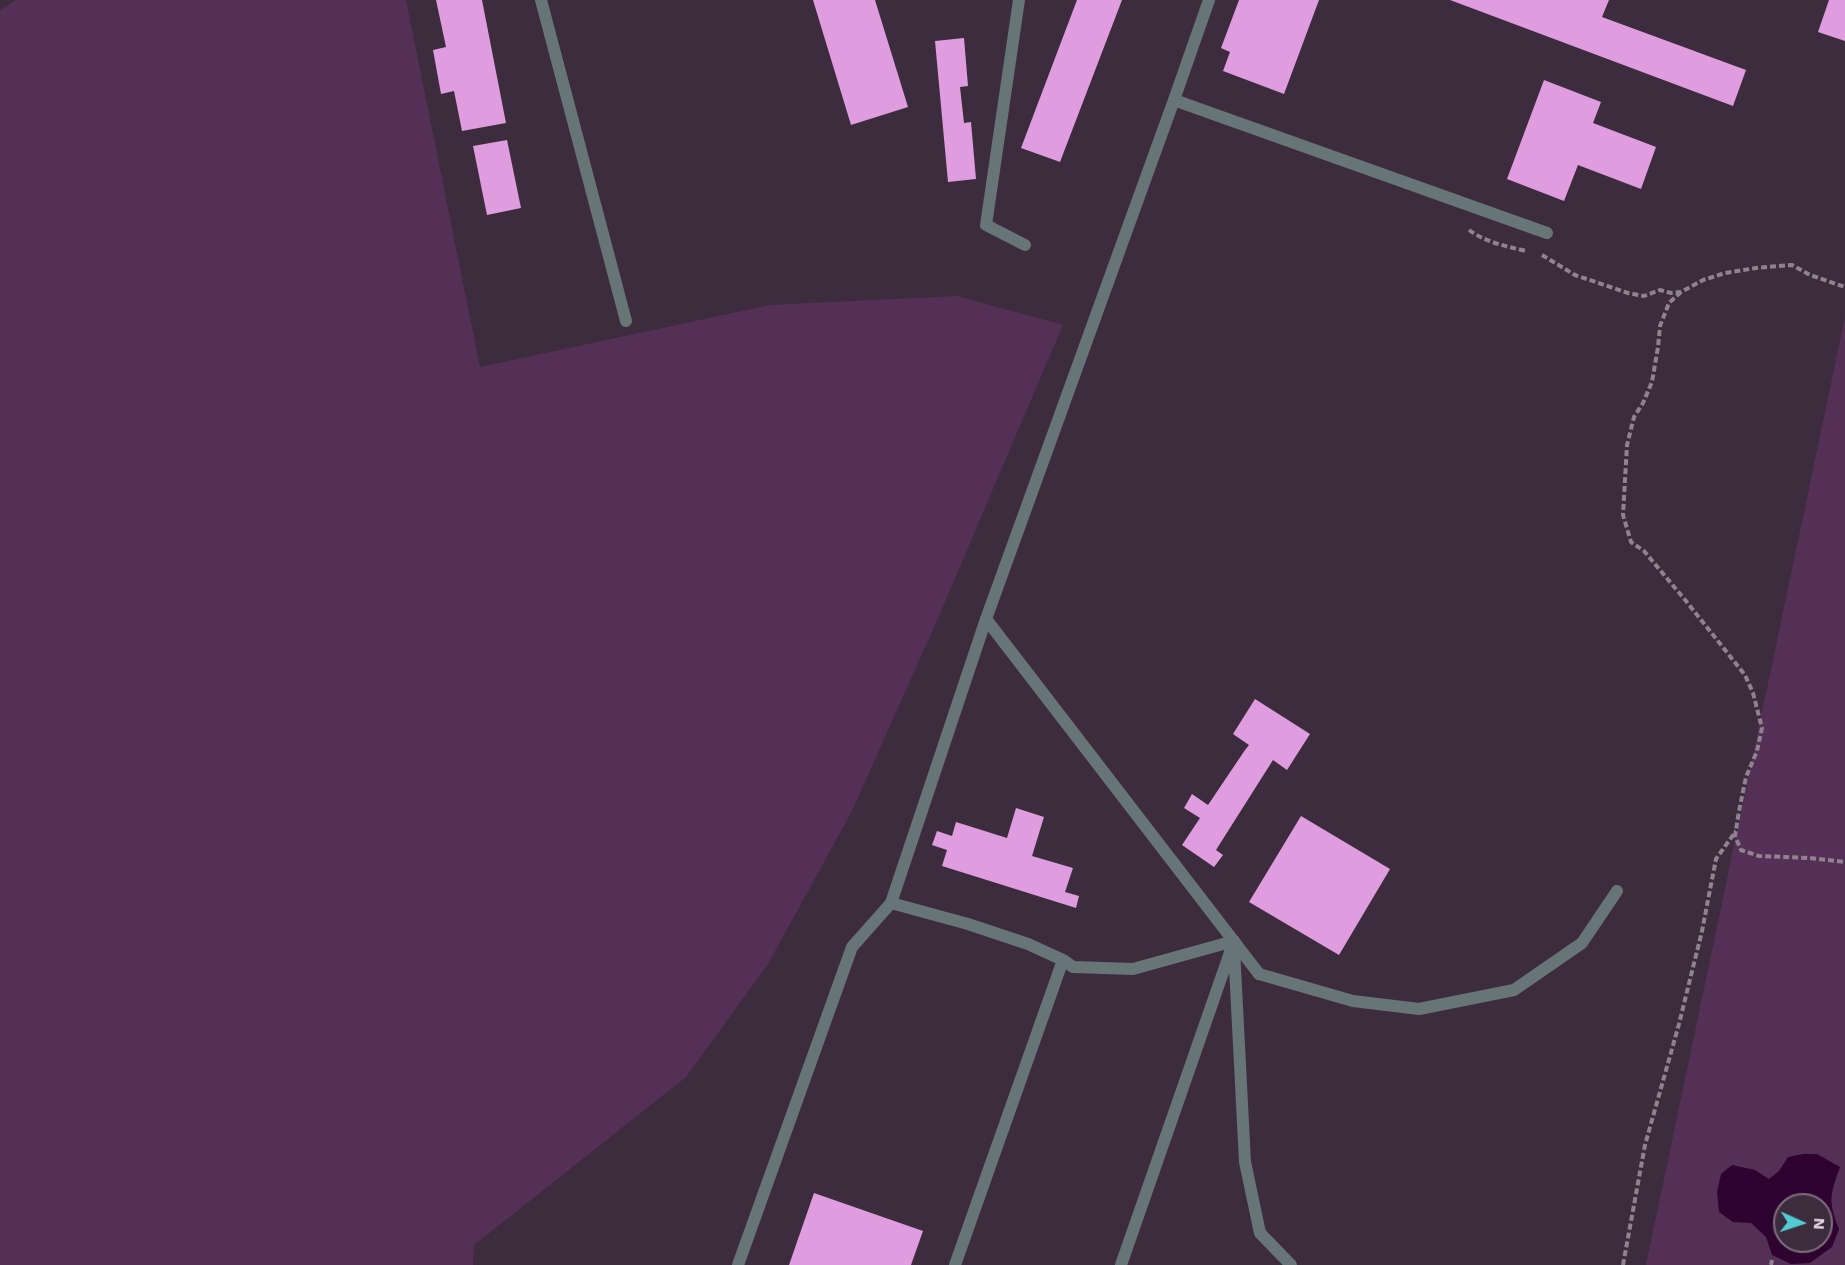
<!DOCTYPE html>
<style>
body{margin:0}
#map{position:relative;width:1845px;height:1265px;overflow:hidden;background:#3d2c3d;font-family:"Work Sans",sans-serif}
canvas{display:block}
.north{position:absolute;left:1773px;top:1193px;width:60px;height:60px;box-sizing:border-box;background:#3d2c3d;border:2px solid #7d6f7d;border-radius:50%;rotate:93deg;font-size:16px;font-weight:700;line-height:24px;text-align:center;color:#ded3dd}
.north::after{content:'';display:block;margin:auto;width:21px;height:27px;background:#51ccd2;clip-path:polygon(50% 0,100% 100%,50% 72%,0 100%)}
</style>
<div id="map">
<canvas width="1845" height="1265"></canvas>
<div class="north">N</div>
</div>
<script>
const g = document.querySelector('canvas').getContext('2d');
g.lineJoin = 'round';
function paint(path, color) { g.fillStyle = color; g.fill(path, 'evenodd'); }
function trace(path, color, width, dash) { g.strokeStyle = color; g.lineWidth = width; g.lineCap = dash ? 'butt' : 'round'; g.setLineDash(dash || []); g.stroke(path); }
paint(new Path2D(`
 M16 0H406L480 367 770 305 957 296 1063 325 935 625 852 811 768 964 686 1077 474 1245 473 1265H0V10Z
 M1845 317V1265H1646ZM1785 1205H1821V1241H1785Z`), '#553056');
paint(new Path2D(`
 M1803 1154H1817L1840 1167C1830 1194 1828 1202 1839 1229L1832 1247 1810 1263 1791 1264 1772 1255 1766 1237 1751 1223 1733 1222 1719 1212 1717 1192 1721 1174 1732 1165 1755 1170 1769 1179 1779 1171 1788 1157ZM1785 1205H1821V1241H1785Z`), '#2e0330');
paint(new Path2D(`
 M436 0H482L506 123 462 131 454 91 441 94 433 50 446 47Z
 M813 0H875L908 107 851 125Z
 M1077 0H1122L1060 162 1021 148Z
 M1239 0H1319L1284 94 1223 71 1230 52 1221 48Z
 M1450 0H1609L1602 17 1746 70 1733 106Z
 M1829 0H1845V41L1818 32Z
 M964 38 968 86 960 87 964 123 971 122 976 179 948 182 935 41Z
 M1544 80 1601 102 1593 123 1656 147 1641 189 1578 165 1564 201 1507 179Z
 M507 140 521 208 487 215 473 146Z
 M1255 699 1310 734 1287 770 1273 760 1216 850 1223 855 1214 867 1182 845 1200 818 1184 808 1192 794 1208 805 1245 750 1249 745 1233 734Z
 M1016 808 1044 817 1032 856 1073 868 1065 892 1079 896 1076 908 942 866 947 850 932 845 937 831 952 836 956 822 1007 838Z
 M1301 816 1390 869 1339 955 1249 902Z
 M814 1193 923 1231 911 1265H789Z`), '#df9ddf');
trace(new Path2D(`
 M1469 230C1487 243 1506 246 1526 251
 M1542 255 1575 275 1628 293 1644 296 1660 290 1671 293 1681 292 1703 280 1725 273 1756 268 1792 265 1810 275 1845 287
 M1681 292 1669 303 1660 326 1658 347 1652 382 1643 403 1634 417 1627 445 1623 515 1631 542 1644 551 1686 601 1745 675 1753 693 1762 728 1757 751 1746 777 1739 811 1735 836 1741 850 1759 856 1810 858 1845 862
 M1623 1265 1645 1145 1679 1024 1702 931 1716 859 1736 831
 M1771 1265 1772 1260`), '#908390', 4, [6, 3]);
trace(new Path2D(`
 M541 0 626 321
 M1019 0 986 225 1025 245
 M1174 100 1547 233
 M891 903 986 619
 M1234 948 1245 1162 1260 1233 1291 1265
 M1259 974 1353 1001 1419 1009 1514 990 1582 943 1617 891
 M738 1265 852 947 891 903 968 924 1028 944 1063 960 1073 967 1133 969 1234 941
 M955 1265 1063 960
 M1121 1265 1234 941`), '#677576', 12);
trace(new Path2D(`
 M1209 0 1174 100 986 619 1259 974`), '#677576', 12);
</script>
